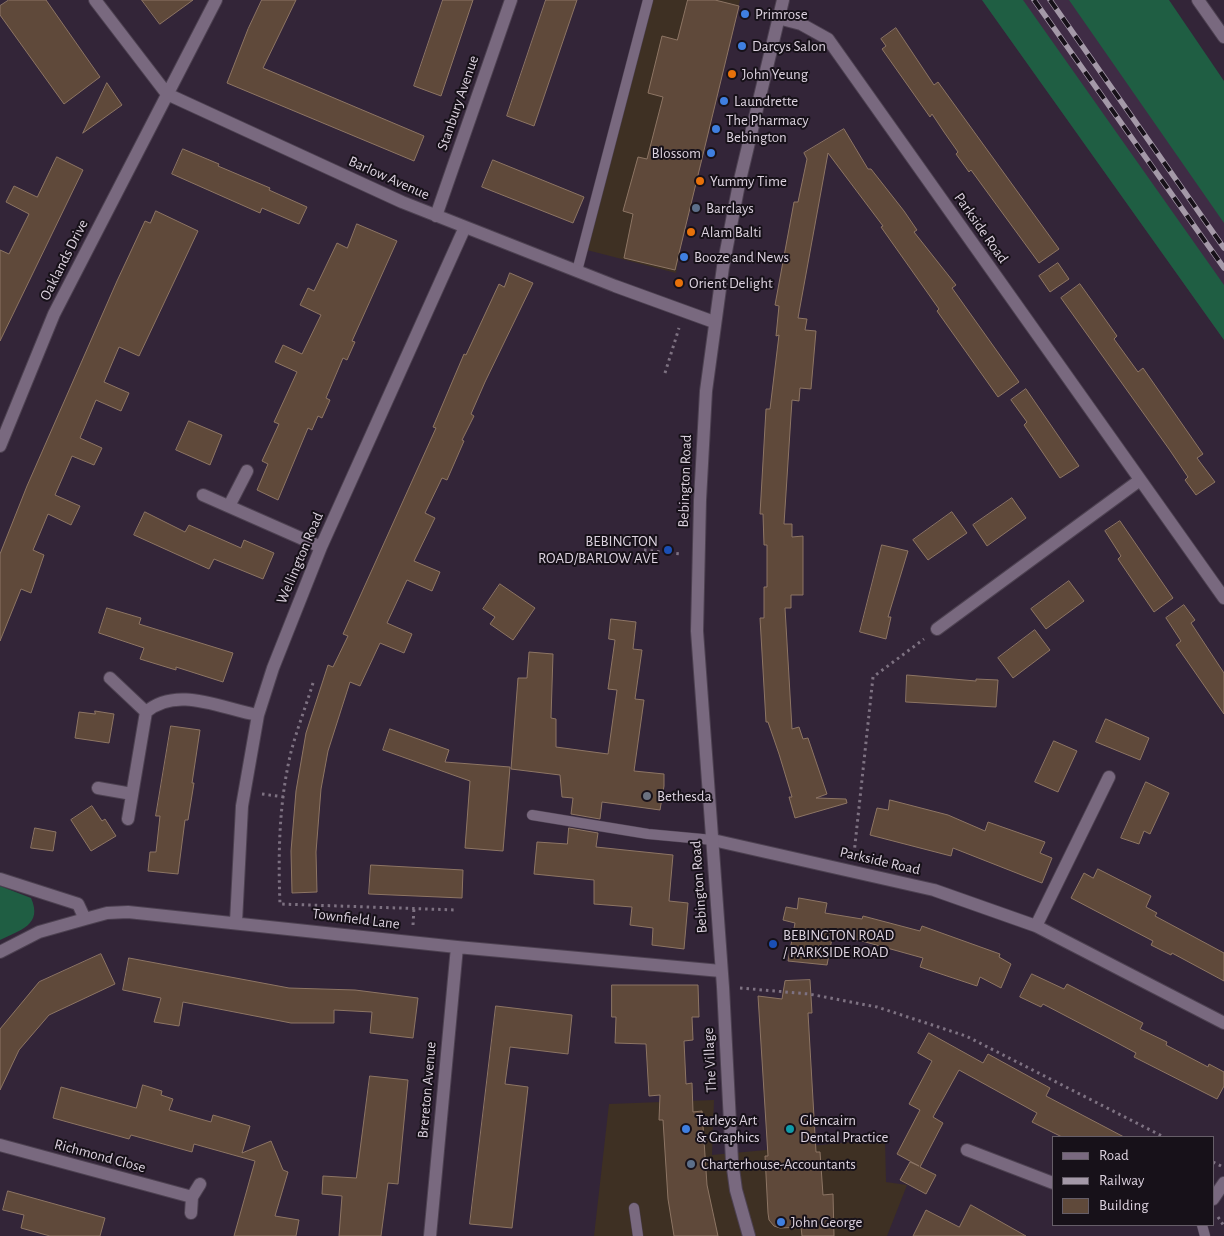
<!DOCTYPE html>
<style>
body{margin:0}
#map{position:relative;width:1224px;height:1236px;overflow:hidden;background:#332538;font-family:"Alegreya Sans",sans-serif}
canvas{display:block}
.legend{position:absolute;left:1052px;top:1136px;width:162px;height:90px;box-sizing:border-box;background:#171119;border:1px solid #665e68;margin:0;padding:6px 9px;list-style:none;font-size:15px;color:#dcd2df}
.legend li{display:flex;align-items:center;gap:10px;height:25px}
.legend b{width:25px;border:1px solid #665e68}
</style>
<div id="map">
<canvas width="1224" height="1236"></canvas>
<ul class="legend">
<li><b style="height:6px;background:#79697f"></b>Road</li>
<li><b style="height:6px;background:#a499a8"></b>Railway</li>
<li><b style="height:14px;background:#5f493a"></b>Building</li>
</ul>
</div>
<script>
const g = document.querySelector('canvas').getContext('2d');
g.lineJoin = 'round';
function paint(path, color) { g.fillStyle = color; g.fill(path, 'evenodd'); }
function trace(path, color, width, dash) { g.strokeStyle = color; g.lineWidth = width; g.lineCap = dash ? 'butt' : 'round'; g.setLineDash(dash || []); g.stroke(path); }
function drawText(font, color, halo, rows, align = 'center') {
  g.font = font + ' "Alegreya Sans",sans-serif'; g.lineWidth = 4; g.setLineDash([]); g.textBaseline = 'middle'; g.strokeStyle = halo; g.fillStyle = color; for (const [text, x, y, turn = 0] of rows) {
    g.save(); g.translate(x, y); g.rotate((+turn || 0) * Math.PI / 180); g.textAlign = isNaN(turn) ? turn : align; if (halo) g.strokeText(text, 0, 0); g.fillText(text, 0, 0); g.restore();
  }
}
paint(new Path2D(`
 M648 0H740L680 248 676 273 583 249Z
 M714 1100 712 1155 885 1139 886 1182 907 1185 887 1236H594L609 1104Z`), '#3e3023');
paint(new Path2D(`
 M982 0H1165L1224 87V340Z`), '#3f2c45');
paint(new Path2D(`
 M982 0H1023L1224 285V340Z
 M1069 0H1169L1224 81V223Z
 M0 886 31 898C43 925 20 930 0 940Z`), '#1f5e43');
const building = new Path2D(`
 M9 0H46L100 77 64 104 0 15V6Z
 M142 0H193L160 24Z
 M262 0H296L263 68 424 136 414 161 227 83 248 29Z
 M443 0H473L441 96 414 86Z
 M546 0H577L534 126 507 116Z
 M688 0H715L739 6 675 270 624 258 633 214 623 211 638 157 647 159 663 97 648 93 662 36 677 40Z
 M896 28 934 85 938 82 1059 249 1039 263 971 170 969 172 956 154 958 152 944 132 932 114 930 117 882 49 886 46 881 39Z
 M107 83 122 105 83 133Z
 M844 129 868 169H871L904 211 917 230 914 232 956 285 952 288 1019 382 998 397 937 311 939 309 881 227 883 226 828 153 798 318 807 319 805 330 816 331 811 389 800 388 799 401 792 400 784 524H792V537L803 536V595H791V608H785L792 729 799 727 803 739 808 738 827 794 816 798 846 799 847 803 795 818 789 797H792L779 754 768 722H766L760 618H764V587H767V545H764L763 514H760L766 409H770L779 335 776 336 779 306 775 305 794 202H798L807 159 804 153Z
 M183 149 219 164 218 166 270 188 269 190 307 207 299 224 262 208 260 213 172 174Z
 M57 157 83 170 0 341V250L9 254 29 214 6 202 14 186 37 197Z
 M493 160 584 197 573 223 482 187Z
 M156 211 198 231 139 356 119 347 104 382 129 393 121 411 96 400 80 438 102 448 94 465 72 456 55 495 80 506 71 525 48 514 33 550 44 555 31 593 21 589 0 641V554L27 486 117 281 145 221 150 223Z
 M357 224 397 241 352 341 355 342 347 360 343 358 326 398 330 400 322 418 318 416 312 430 308 428 278 500 257 490 268 464 262 461 279 424 274 422 297 372 275 362 283 345 302 354 321 315 300 305 308 288 314 291 337 243 347 248Z
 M1058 263 1069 279 1050 292 1039 276Z
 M510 273 533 283 485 382 471 414 474 416 462 440 464 441 447 480 442 478 425 513 435 518 414 561 440 572 432 591 407 580 387 623 412 634 404 653 380 643 360 686 350 682 328 751 321 789 316 852 317 892 292 893 291 851 296 791 306 733 328 665 333 667 348 636 343 634 436 428 433 427 464 354 466 355 499 284 504 287Z
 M1080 284 1117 336 1114 339 1138 372 1143 368 1203 454 1197 458 1215 482 1196 495 1185 480 1188 477 1169 449 1061 298Z
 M1026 389 1079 466 1060 478 1024 425 1027 422 1011 400Z
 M189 421 222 435 210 465 176 450Z
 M1012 498 1026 518 987 546 973 525Z
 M145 512 185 532 189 525 241 548 244 540 274 553 263 579 214 559 209 569 134 535Z
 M952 512 967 533 928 560 913 540Z
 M1120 521 1173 598 1154 612 1118 559 1121 556 1105 531Z
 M882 545 908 551 888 617H891L886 639 860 632Z
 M1069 581 1084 601 1046 629 1031 609Z
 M500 584 535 608 513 640 490 624 495 617 483 609Z
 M1184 605 1195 620 1191 623 1224 673V714L1176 645 1181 641 1166 618Z
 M107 608 141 618 139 624 233 653 223 682 176 667V670L140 659 144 648 99 633Z
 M611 619 636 622 633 649 642 650 635 699 644 700 634 771 664 774V786L660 810 602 802 600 819 571 814 573 798 562 797 560 775 511 769 518 678H527L529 652 553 654 551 718 556 719V747L608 754 617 690 608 689 615 640 609 639Z
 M1035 630 1050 650 1013 678 998 658Z
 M907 675 976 681V679L998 680 996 707 906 702Z
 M95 711 114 714 109 743 75 738 79 712 95 714Z
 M1106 719 1149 738 1140 760 1096 742Z
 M171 726 200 730 192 783H194L188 820H185L178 874 148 871 150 852H156L160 816H156Z
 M390 729 449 750 445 762 510 767 503 851 465 848 470 781 383 750Z
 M1054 741 1077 751 1058 792 1035 782Z
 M1146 782 1169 793 1150 834 1144 831 1139 844 1121 838Z
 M890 800 948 815 985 831 988 822 1045 842 1040 853 1052 858 1042 883 953 848 951 856 870 835 877 808 888 810Z
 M92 806 102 821 105 819 116 836 91 851 71 820Z
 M35 828 56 832 53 851 31 848Z
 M569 828 598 833 596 847 673 855 669 901 688 903 684 949 652 945 653 928 630 925 632 907 594 904V880L534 874 537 842 567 844Z
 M371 865 463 870 462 898 369 894Z
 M1098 869 1151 896 1146 907 1157 913 1155 916 1224 953V981L1172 953 1171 955 1151 945 1153 941 1071 898 1084 873 1093 878Z
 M799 898 827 903 825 913 862 919 863 916 920 931 922 926 1000 954 999 957 1011 964 1001 988 980 977 977 986 920 967 923 958 833 933 827 965 788 961 795 923 783 920 786 907 797 909Z
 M101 954 115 984 49 1015 19 1050 0 1090V1029L39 982Z
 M129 958 289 988 355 990 418 998 413 1038 370 1033 372 1012 334 1010V1023H291L183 1002 179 1026 154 1022 161 998 123 990Z
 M1032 974 1064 989 1067 984 1143 1023 1140 1029 1167 1042 1166 1045 1208 1067 1209 1064 1224 1072V1086L1217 1099 1134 1057 1136 1053 1110 1039 1043 1004 1041 1007 1020 997Z
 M810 980 812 1013H808L816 1152H820L823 1195 833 1194 834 1236H802L801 1227 780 1228 774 1226 769 1220 768 1213 765 1156H768L758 996 782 999 785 981Z
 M612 985H698L699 1017H692L693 1040 684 1041 686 1084 692 1083 693 1112 702 1111 707 1185 718 1236H674L668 1199 663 1120H659L660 1095 649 1096 646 1044 615 1043 616 1017H612Z
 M496 1006 572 1015 568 1054 510 1047 505 1084 528 1087 512 1228 470 1224Z
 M929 1033 983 1063 988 1054 1050 1088 1046 1096 1124 1137H1062L1032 1122 1037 1113 959 1070 933 1117 943 1123 920 1167 936 1175 926 1194 900 1180 910 1162 919 1166 897 1154 920 1110 909 1104 932 1061 918 1053Z
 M370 1076 408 1080 398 1184 388 1183 381 1236H339L342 1196 322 1194 323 1176 356 1178Z
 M143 1085 162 1091 161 1095 173 1099 169 1110 211 1122 213 1115 250 1126 242 1153 271 1141 283 1170 288 1172 275 1216 299 1220 296 1236H234L255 1161 194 1144 192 1152 131 1135 129 1139 53 1118 61 1087 136 1108Z
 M8 1191 105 1218 100 1236H50L21 1228 24 1215 3 1210Z
 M971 1205 1026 1236H913L926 1210 959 1227Z`);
paint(building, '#5f493a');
trace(building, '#8d7564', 1);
const service = new Path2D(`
 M577 271 648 0
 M532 815 648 834 713 840
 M634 1208 638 1236
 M1202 1225 1205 1236`);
const minor = new Path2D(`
 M95 0 167 94 402 202 615 286 714 322
 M1198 0 1224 37
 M778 18 801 24 828 39 1224 598
 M436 216 511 0
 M0 446 54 314 216 0
 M203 495 321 547
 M229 506 247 471
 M937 629 1140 480
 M110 678 146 712
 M98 788 132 794
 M128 819 146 712C177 685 222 709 258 715
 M713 840 934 890 1036 926 1224 1023
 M0 879 78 904 85 919 107 913 128 912 457 947 721 971
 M236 922 242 806 258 715 273 668 321 547 465 227
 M1036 926 1109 777
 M0 952 39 932 85 919
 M0 1145 192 1197
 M967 1150 1053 1183
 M1213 1199 1224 1183
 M191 1213 192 1197 200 1184
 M430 1236 457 947`);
const secondary = new Path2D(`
 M749 1236 736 1190 732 1161 723 987 697 631 700 500 706 391 723 267 739 184 783 0`);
trace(service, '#4d4151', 11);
trace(minor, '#4d4151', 14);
trace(secondary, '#4d4151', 14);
trace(new Path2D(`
 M665 373 679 328
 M644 550 681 554
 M313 683C306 706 297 729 291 752 279 802 278 854 280 904L457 910
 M262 794 284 797
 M854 854 873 677 924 639
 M413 925 414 908
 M740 988 809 994 877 1007 966 1036 1164 1137
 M1213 1162 1221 1166
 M1218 1217 1224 1226`), '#7e7282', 3, [2.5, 4]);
trace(service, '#79697f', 10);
trace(minor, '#79697f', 12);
trace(secondary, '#79697f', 12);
const rail = new Path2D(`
 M1034 0 1224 268
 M1050 0 1224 248`);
trace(rail, '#a499a8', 5.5);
trace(rail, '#171119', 4, [11]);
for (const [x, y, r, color] of [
 [745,14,5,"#3f7fe0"],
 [742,46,5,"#3f7fe0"],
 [732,74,5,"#e8710a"],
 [724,101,5,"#3f7fe0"],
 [716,129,5,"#3f7fe0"],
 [711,153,5,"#3f7fe0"],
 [700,181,5,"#e8710a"],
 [696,208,5,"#5c6f8a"],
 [691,232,5,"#e8710a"],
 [684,257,5,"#3f7fe0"],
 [679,283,5,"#e8710a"],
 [668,550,5,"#1a4fb4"],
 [647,796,5,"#6b7280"],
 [773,944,5,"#1a4fb4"],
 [686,1129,5,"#3f7fe0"],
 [790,1129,5,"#0f9aa8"],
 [691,1164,5,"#5c6f8a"],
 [781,1222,5,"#3f7fe0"]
]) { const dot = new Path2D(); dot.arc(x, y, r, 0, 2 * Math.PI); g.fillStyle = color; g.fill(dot); trace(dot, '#171119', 2); }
drawText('15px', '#dcd2df', '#171119', [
 ["Primrose",755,14],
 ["Darcys Salon",752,46],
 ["John Yeung",742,74],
 ["Laundrette",734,101],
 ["The Pharmacy",726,120],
 ["Bebington",726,137],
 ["Blossom",701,153,"right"],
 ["Yummy Time",710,181],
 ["Barclays",706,208],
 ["Alam Balti",701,232],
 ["Booze and News",694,257],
 ["Orient Delight",689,283],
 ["BEBINGTON",658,541,"right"],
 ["ROAD/BARLOW AVE",658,558,"right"],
 ["Bethesda",657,796],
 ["BEBINGTON ROAD",783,935],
 ["/ PARKSIDE ROAD",783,952],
 ["Tarleys Art",696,1120],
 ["& Graphics",696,1137],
 ["Glencairn",800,1120],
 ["Dental Practice",800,1137],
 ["Charterhouse-Accountants",701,1164],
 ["John George",791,1222]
], 'left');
drawText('15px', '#dcd2df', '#171119', [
 ["Stanbury Avenue",458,103,-71],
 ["Barlow Avenue",389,178,24],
 ["Parkside Road",981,228,55],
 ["Oaklands Drive",64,260,-63],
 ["Bebington Road",685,481,-88],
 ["Wellington Road",300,558,-67],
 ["Parkside Road",880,861,13],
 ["Bebington Road",699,887,-94],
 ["Townfield Lane",356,919,7],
 ["The Village",710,1060,-93],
 ["Brereton Avenue",427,1090,-85],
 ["Richmond Close",100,1156,15]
]);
</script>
